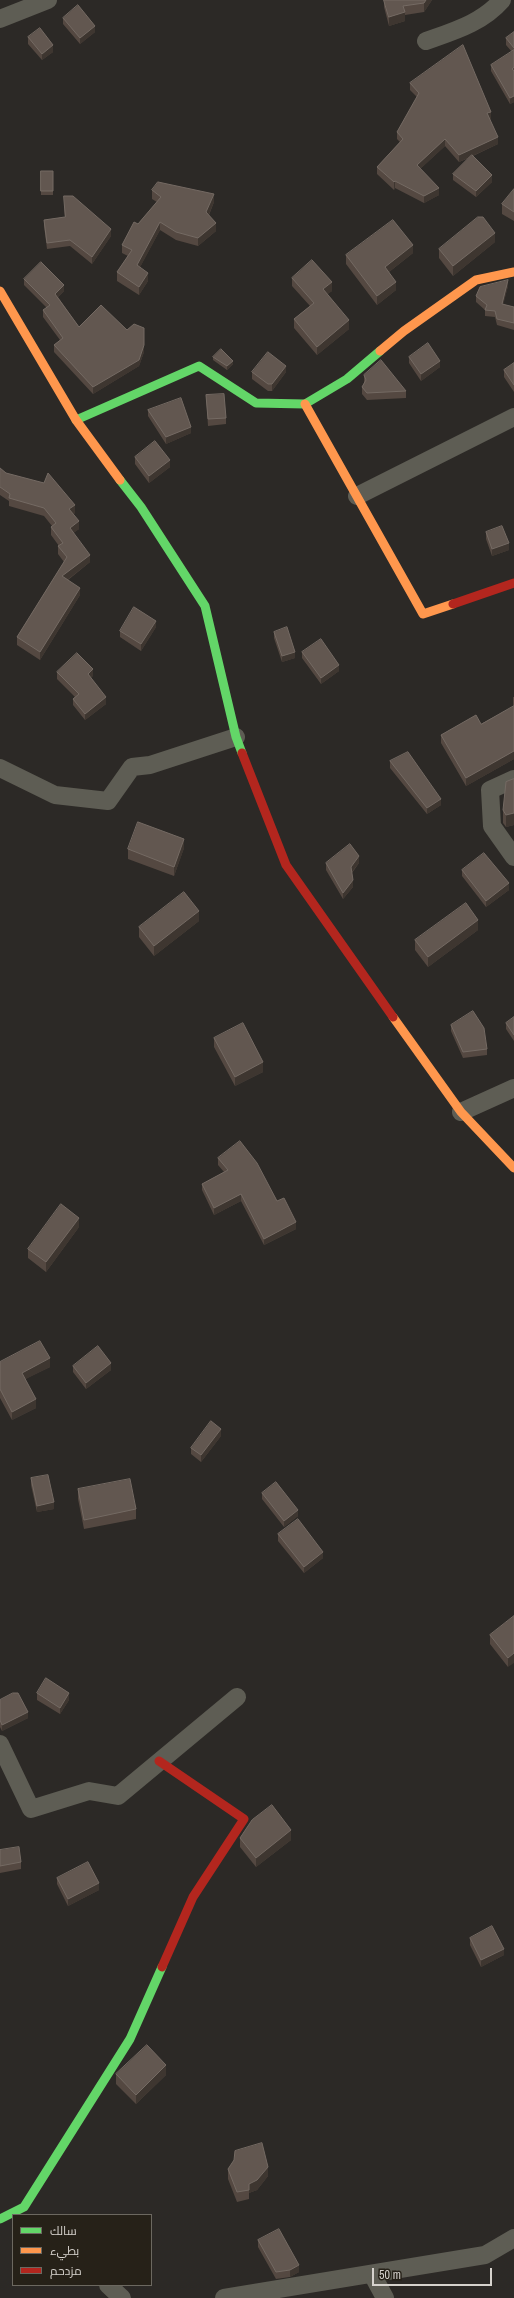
<!DOCTYPE html>
<meta charset="utf-8">
<style>
body{margin:0}
#map{position:relative;width:514px;height:2298px;overflow:hidden;background:#2c2926;font-family:"Archivo Narrow",Cairo,sans-serif}
canvas{display:block}
.legend{position:absolute;left:12px;top:2214px;width:140px;height:72px;box-sizing:border-box;background:#262118;border:1px solid #6c6860;margin:0;padding:5px 7px;list-style:none;font-size:12px;color:#d6d2cd}
.legend li{display:flex;align-items:center;gap:8px;height:20px}
.legend b{width:20px;border:1px solid #6c6860}
.scale{position:absolute;left:372px;top:2268px;width:120px;height:18px;box-sizing:border-box;border:2px solid #d6d2cd;border-top:0;padding-left:5px;font-size:12px;line-height:14px;white-space:nowrap;color:#d6d2cd;-webkit-text-stroke:3px #262118;paint-order:stroke}
</style>
<div id="map">
<canvas width="514" height="2298"></canvas>
<ul class="legend">
<li><b style="height:5px;background:#63d668"></b>سالك</li>
<li><b style="height:5px;background:#ff974d"></b>بطيء</li>
<li><b style="height:5px;background:#b3261e"></b>مزدحم</li>
</ul>
<div class="scale">50 m</div>
</div>
<script>
const g = document.querySelector('canvas').getContext('2d');
g.lineJoin = 'round';
function trace(path, color, width, dash) { g.strokeStyle = color; g.lineWidth = width; g.lineCap = dash ? 'butt' : 'round'; g.setLineDash(dash || []); g.stroke(path); }
function paint(path, color) { g.fillStyle = color; g.fill(path, 'evenodd'); }
trace(new Path2D(`
 M0 19 48 0
 M426 41C454 31 482 23 502 0
 M357 496 514 417
 M0 768 55 795 108 801 132 767 150 765 236 737
 M514 779 490 790 492 826 514 857
 M461 1112 514 1088
 M0 1744 31 1809 89 1791 118 1796 237 1697
 M372 2274 385 2298
 M108 2285 122 2298
 M224 2298 485 2255 514 2238`), '#5e5d54', 18);
trace(new Path2D(`
 M76 420 199 366 256 403 305 404 347 379 380 351
 M120 480 141 507 205 606 236 737 242 753
 M0 2219 24 2207 130 2039 162 1967`), '#63d668', 9);
trace(new Path2D(`
 M0 291 76 420 120 480
 M380 351 404 331 476 280 514 272
 M305 404 423 614 453 604
 M393 1017 461 1112 514 1168`), '#ff974d', 9);
trace(new Path2D(`
 M453 604 514 583
 M242 753 286 865 393 1017
 M159 1761 244 1819 193 1897 162 1967`), '#b3261e', 9);
paint(new Path2D(`
 M384 0H432L424 12 405 15V21L389 26 384 7Z
 M63 18 95 32 80 44 63 24Z
 M514 32V102L510 104 491 71V65L512 52 506 45V38Z
 M28 37 53 52 42 60 28 44Z
 M410 83 491 119H490L498 144 473 156 492 182 476 197 453 180V174L469 158 459 162 445 146 420 169 439 195 424 203 395 188 394 190 377 174V167L400 142 397 139V132L417 97 410 90Z
 M41 171H53V195H41Z
 M514 189V221L502 214V204Z
 M152 190 214 202 209 215 216 231 198 246 176 240 160 230 140 267 148 281 139 295 117 281V272L128 256 122 253V245L138 224 157 202 152 199Z
 M64 196 111 236 92 264 70 246 47 249 44 226V220L65 217Z
 M495 242 453 276 439 258V249Z
 M413 253 389 272 396 290 377 305 346 264V255Z
 M292 278 332 291 327 294 349 329 317 355 294 328V319L310 306 292 286Z
 M24 279 64 291 58 297 79 327 144 352 139 366 93 394 54 352V345L60 340 43 317V310L47 308 24 285Z
 M508 286 503 304 514 307V330L497 325 495 317 485 316V310L476 302V296Z
 M213 357 233 364 227 370 213 360Z
 M409 357 440 367 421 381 409 363Z
 M514 363V392L504 377V370Z
 M252 372H286L272 391H268L252 379Z
 M364 375 406 391V398L367 400 362 394V387L364 383Z
 M206 395 226 418V424L208 426Z
 M148 410 191 433 166 444 148 416Z
 M135 457 170 467 149 483 135 464Z
 M0 468 6 473 75 513 73 514 79 529 73 533 90 562 68 580 80 595 40 660 17 645V637L64 562 58 554V546H59L51 535V527L52 526 44 516 9 506V501L0 495Z
 M486 532 509 550 492 556 486 539Z
 M156 627 141 651 120 637V631Z
 M274 632 295 658 282 662 274 638Z
 M302 652 339 671 321 684 302 658Z
 M57 672 93 676 91 677 106 704 85 720 73 705V699L75 697 57 679Z
 M513 697H514V759L466 786 441 743V735L481 724 514 706 513 705Z
 M390 761 441 805 427 814 390 768Z
 M514 779V825L506 827 503 823V810Z
 M184 848 174 876 128 859V849Z
 M326 863H359L352 873 353 887 343 899 326 870Z
 M462 870 509 890 486 907 462 876Z
 M199 921 154 956 139 937V927Z
 M478 930 428 967 415 950V940Z
 M514 1017V1041L506 1029V1023Z
 M451 1025 487 1049V1055L463 1058 451 1031Z
 M214 1038 263 1072 235 1086 214 1047Z
 M218 1158 277 1201 296 1229 264 1245 241 1201 214 1215 202 1190V1184L224 1172 218 1165Z
 M79 1227 46 1272 28 1258V1249Z
 M0 1362 50 1367 25 1379 36 1408 12 1420 0 1398Z
 M73 1366 111 1370 86 1389 73 1372Z
 M221 1436 201 1462 191 1454V1448Z
 M31 1478 54 1509 37 1512 31 1485Z
 M78 1489 136 1509V1519L84 1529 78 1499Z
 M262 1493 298 1516 284 1527 262 1499Z
 M278 1534 323 1558 304 1573 278 1541Z
 M514 1616 508 1667 490 1644V1635Z
 M37 1693 69 1700 60 1714 37 1700Z
 M0 1700 28 1718 2 1731 0 1727Z
 M240 1838 291 1840 256 1867 240 1847Z
 M0 1850 21 1862V1869L0 1873Z
 M57 1878 99 1890 68 1906 57 1884Z
 M470 1938 504 1955 481 1967 470 1945Z
 M116 2074 166 2075 136 2104 116 2084Z
 M228 2169 268 2176 257 2190 249 2193V2199L237 2202 228 2179Z
 M258 2240 299 2272 290 2277 276 2279 258 2247Z`), '#544841');
paint(new Path2D(`
 M426 0H432L424 12V3Z
 M405 12V21L389 26V17Z
 M95 26V32L80 44V38Z
 M53 45V52L42 60V54Z
 M514 96V102L510 104V98Z
 M491 112V119L487 120V113Z
 M498 137V144L459 162V155Z
 M445 139V146L417 172V165Z
 M492 175V182L476 197V191Z
 M395 181V188L394 190V182Z
 M439 188V195L424 203V196Z
 M214 194V202L206 221V212Z
 M160 222V230L137 273V265Z
 M216 223V231L198 246V238Z
 M111 229V236L92 264V257Z
 M495 233V242L453 276V266Z
 M413 245V253L385 275V267Z
 M148 273V281L139 295V287Z
 M508 280V286L502 310V304Z
 M332 282V291L323 298V289Z
 M396 282V290L377 305V296Z
 M64 285V291L55 300V294Z
 M349 320V329L317 355V347Z
 M144 345V352L139 366 93 394V387Z
 M233 361V364L227 370V366Z
 M440 361V367L421 381V374Z
 M286 366V372L272 391V384Z
 M191 427V433L166 444V437Z
 M170 460V467L149 483V476Z
 M75 505V513L69 517V509Z
 M79 521V529L70 536V528Z
 M509 543V550L492 556V549Z
 M90 555V562L62 584V576Z
 M80 588V595L40 660V652Z
 M156 621V627L141 651V644Z
 M295 652V658L282 662V656Z
 M339 665V671L321 684V678Z
 M93 669V676L88 680V674Z
 M106 697V704L85 720V714Z
 M514 751V759L466 786V778Z
 M441 799V805L427 814V808Z
 M514 813V825L506 827V815Z
 M184 839V848L174 876V867Z
 M359 856V863L351 873V867Z
 M353 880V887L343 899V893Z
 M509 883V890L486 907V901Z
 M199 911V921L154 956V946Z
 M478 920V930L428 967V957Z
 M263 1062V1072L235 1086V1077Z
 M241 1194V1201L214 1215V1208Z
 M79 1218V1227L46 1272V1262Z
 M296 1222V1229L264 1245V1239Z
 M50 1358V1367L22 1381V1373Z
 M111 1363V1370L86 1389V1383Z
 M36 1399V1408L12 1420V1412Z
 M221 1429V1436L201 1462V1455Z
 M54 1502V1509L37 1512V1506Z
 M298 1510V1516L284 1527V1521Z
 M323 1552V1558L304 1573V1567Z
 M514 1653V1663L508 1667V1658Z
 M69 1693V1700L60 1714V1708Z
 M28 1712V1718L2 1731V1725Z
 M291 1830V1840L256 1867V1858Z
 M99 1883V1890L68 1906V1899Z
 M504 1949V1955L481 1967V1960Z
 M166 2065V2075L136 2104V2095Z
 M268 2167V2176L257 2190 249 2193V2184Z
 M299 2265V2272L290 2277V2270Z`), '#3e3630');
const building = new Path2D(`
 M384 0H426L424 3 403 6 405 12 389 17Z
 M78 5 95 26 80 38 63 18Z
 M40 28 53 45 42 54 28 37Z
 M514 32V48L506 38Z
 M463 45 491 112 487 113 498 137 459 155 445 139 417 165 439 188 424 196 395 181 394 182 377 167 403 139 397 132 419 93 410 83Z
 M514 50V67L512 69 514 71V96L510 98 491 65Z
 M472 155 492 175 476 191 453 174Z
 M41 171H53V191H41Z
 M158 182 214 194 206 212 216 223 198 238 176 232 160 222 137 265 148 273 139 287 117 272 132 250 122 245 134 222 138 224 161 197 152 190Z
 M514 189V212L502 204Z
 M64 196H73L111 229 92 257 70 240 47 243 44 220 65 217Z
 M478 217H483L495 233 453 266 439 249Z
 M393 220 413 245 385 267 396 282 377 296 346 255Z
 M312 260 332 282 323 289 349 320 317 347 294 319 314 303 292 278Z
 M41 262 64 285 55 294 79 327 101 305 127 330 134 324 144 328V345L139 360 93 387 54 345 63 338 43 310 50 305 24 279Z
 M508 280 502 304 514 307V323L497 319 495 311 485 310 487 305 476 296 480 287Z
 M428 343 440 361 421 374 409 357Z
 M221 349 233 361 227 366 213 357Z
 M268 352 286 366 272 384H268L252 372Z
 M381 360 406 391 367 393 362 387 366 380 364 375Z
 M514 363V385L504 370Z
 M224 394 226 418 208 419 206 395Z
 M181 398 191 427 166 437 148 410Z
 M155 441 170 460 149 476 135 457Z
 M0 468 6 473 44 483 48 473 75 505 69 509 79 521 70 528 90 555 62 576 80 588 40 652 17 637 67 557 58 546 63 543 51 527 56 523 44 508 9 498 10 494 0 487Z
 M502 526 509 543 492 549 486 532Z
 M134 607 156 621 141 644 120 631Z
 M287 627 295 652 282 656 274 632Z
 M321 639 339 665 321 678 302 652Z
 M77 653 93 669 88 674 106 697 85 714 73 699 79 694 57 672Z
 M514 706V751L466 778 441 735 476 715 481 724Z
 M408 752 441 799 427 808 390 761Z
 M514 779V813L506 815 503 810 506 782Z
 M138 822 184 839 174 867 128 849Z
 M350 844 359 856 351 867 353 880 343 893 326 863Z
 M484 853 509 883 486 901 462 870Z
 M184 892 199 911 154 946 139 927Z
 M466 903 478 920 428 957 415 940Z
 M473 1011 484 1028 487 1049 463 1052 451 1025Z
 M514 1017V1035L506 1023Z
 M243 1023 263 1062 235 1077 214 1038Z
 M240 1141 257 1163 277 1201 284 1198 296 1222 264 1239 241 1194 214 1208 202 1184 228 1170 218 1158Z
 M61 1204 79 1218 46 1262 28 1249Z
 M40 1341 50 1358 22 1373 36 1399 12 1412 0 1389V1362Z
 M98 1346 111 1363 86 1383 73 1366Z
 M211 1421 221 1429 201 1455 191 1448Z
 M48 1475 54 1502 37 1506 31 1478Z
 M130 1479 136 1509 84 1520 78 1489Z
 M276 1482 298 1510 284 1521 262 1493Z
 M298 1519 323 1552 304 1567 278 1534Z
 M514 1616V1653L508 1658 490 1635Z
 M46 1678 69 1693 60 1708 37 1693Z
 M13 1693H18L28 1712 2 1725 0 1720V1700Z
 M272 1805 291 1830 256 1858 240 1838 252 1820Z
 M19 1847 21 1862 0 1866V1850Z
 M88 1862 99 1883 68 1899 57 1878Z
 M492 1926 504 1949 481 1960 470 1938Z
 M147 2045 166 2065 136 2095 116 2074Z
 M262 2143 268 2167 257 2180 249 2184V2190L237 2192 228 2169 234 2160 235 2151Z
 M279 2229 299 2265 290 2270 276 2272 258 2240Z`);
paint(building, '#625750');
trace(building, '#746a63', 1);
</script>
